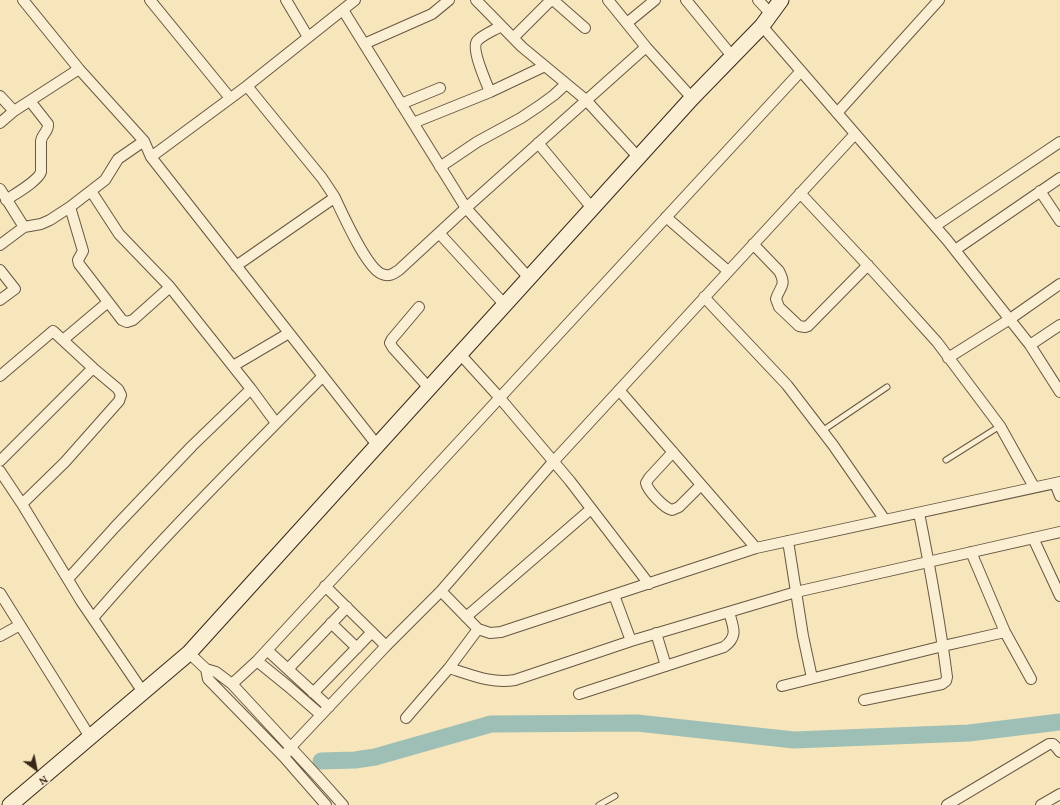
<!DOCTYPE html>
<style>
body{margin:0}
#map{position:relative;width:1060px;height:805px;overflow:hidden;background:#f7e6bc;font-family:Vollkorn,serif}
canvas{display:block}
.north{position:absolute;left:16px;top:749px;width:40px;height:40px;-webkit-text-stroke:3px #faefd3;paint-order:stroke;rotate:147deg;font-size:11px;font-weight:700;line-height:16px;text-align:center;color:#38271a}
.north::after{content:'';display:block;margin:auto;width:14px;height:18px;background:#38271a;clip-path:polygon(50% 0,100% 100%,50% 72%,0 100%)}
</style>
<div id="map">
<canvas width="1060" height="805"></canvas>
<div class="north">N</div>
</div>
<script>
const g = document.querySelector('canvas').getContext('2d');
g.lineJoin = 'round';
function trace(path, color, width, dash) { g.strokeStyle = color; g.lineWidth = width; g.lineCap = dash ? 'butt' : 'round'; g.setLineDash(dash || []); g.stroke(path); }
trace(new Path2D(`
 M321 761 355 760 375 757 491 724 637 723 794 740 969 733 1060 722`), '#9ebfb5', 17);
const service = new Path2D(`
 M822 431 887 387
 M946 460 1000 426
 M599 805 615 796`);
const minor = new Path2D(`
 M23 0 79 69 144 141 151 157 377 445
 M150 0 230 98
 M286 0 308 37
 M476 0 522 47 586 100 638 157
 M553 0 585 28
 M608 0 646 47 692 98
 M686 0 732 56
 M758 0 771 14
 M627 23 655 0
 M762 26 947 240 1030 345 1060 392
 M513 38 551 0
 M364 44 432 14 449 0
 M247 86 322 178C326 184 330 190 334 196 342 212 366 268 382 274 389 277 393 274 399 270L466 208 343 10
 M490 92C486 82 471 49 477 41 482 35 495 30 501 26
 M0 96 14 111
 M401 104 440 88
 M837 113 939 0
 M0 123 14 111 79 69
 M413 123 490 92 545 66
 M538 143 592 208
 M151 157 247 86 355 0
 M440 167 477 142 521 118 539 106 554 95 566 84
 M0 189 24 227
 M91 191 119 234 170 287 251 389 276 423
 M1040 191 1060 221
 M800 193 874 272 937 342 1000 426 1034 487
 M6 200C15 194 38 181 41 172V141C42 134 49 131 48 124L30 101
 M70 207 83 251 78 260 79 264 122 320 127 322 133 320 170 287
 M666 217 728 271
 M935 226 1060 142
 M439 233 505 305
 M753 244 779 271C787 286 780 286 776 299L779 307 799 326 805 327 808 326 868 265
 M0 245 24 227 41 224 50 220 70 207 105 180 118 159 144 141
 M955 250 1060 178
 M236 266 334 198
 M0 270 15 289 0 300
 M529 278 466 208 646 47
 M704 297 787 385 833 445 885 520
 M419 307 392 339 390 343 393 348 429 388
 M63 340 108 302
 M1030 345 1060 325
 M460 354 499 397 570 481 649 584
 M948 358 1010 319 1060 284
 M233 366 289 333
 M0 376 53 331 93 368 118 389 121 395 119 401 65 462 22 504 81 601 143 692
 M619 390 756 548
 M673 452 649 478 646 483C648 491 664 508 672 510L679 507 701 485
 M0 461 93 368
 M0 471 22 504
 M1055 483 1060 496
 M1033 538 1060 596
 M788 541 803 636 812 678
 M971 552 1005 632 1031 679
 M68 579 115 527 192 446 251 389
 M325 586 386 646
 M441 591 478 629 490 633 501 632 756 548 1060 482
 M0 593 90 737
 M614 595 631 641
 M466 617 591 509
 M93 618C165 534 245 455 323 376
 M331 623 357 648
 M656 633 666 666
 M0 636 20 625
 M267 650 329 707
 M189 653 206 669 208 679 284 757 326 805
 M257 661 289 687 321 715
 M449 668C472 675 491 684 515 680L631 641 796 592 1060 532
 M206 669 216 672 232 684 318 777 343 805
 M288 669 347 607
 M232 684 257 661 801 71
 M782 686 943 646 1005 632
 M313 693 372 632
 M579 694 724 647C739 636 733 627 729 612
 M864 700 942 684 946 681 947 677C940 622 930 568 919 513
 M406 718 449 668 478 629
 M284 757 290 748 386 646 441 591 553 462 855 134
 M947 805 1049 744H1053L1056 747 1060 752
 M1041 805 1060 794`);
const secondary = new Path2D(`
 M10 805 189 653 692 98 762 26 781 0`);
trace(service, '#685742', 7);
trace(minor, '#685742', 12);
trace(secondary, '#38271a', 17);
trace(service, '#faefd3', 5);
trace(minor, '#faefd3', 10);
trace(secondary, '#faefd3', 15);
</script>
